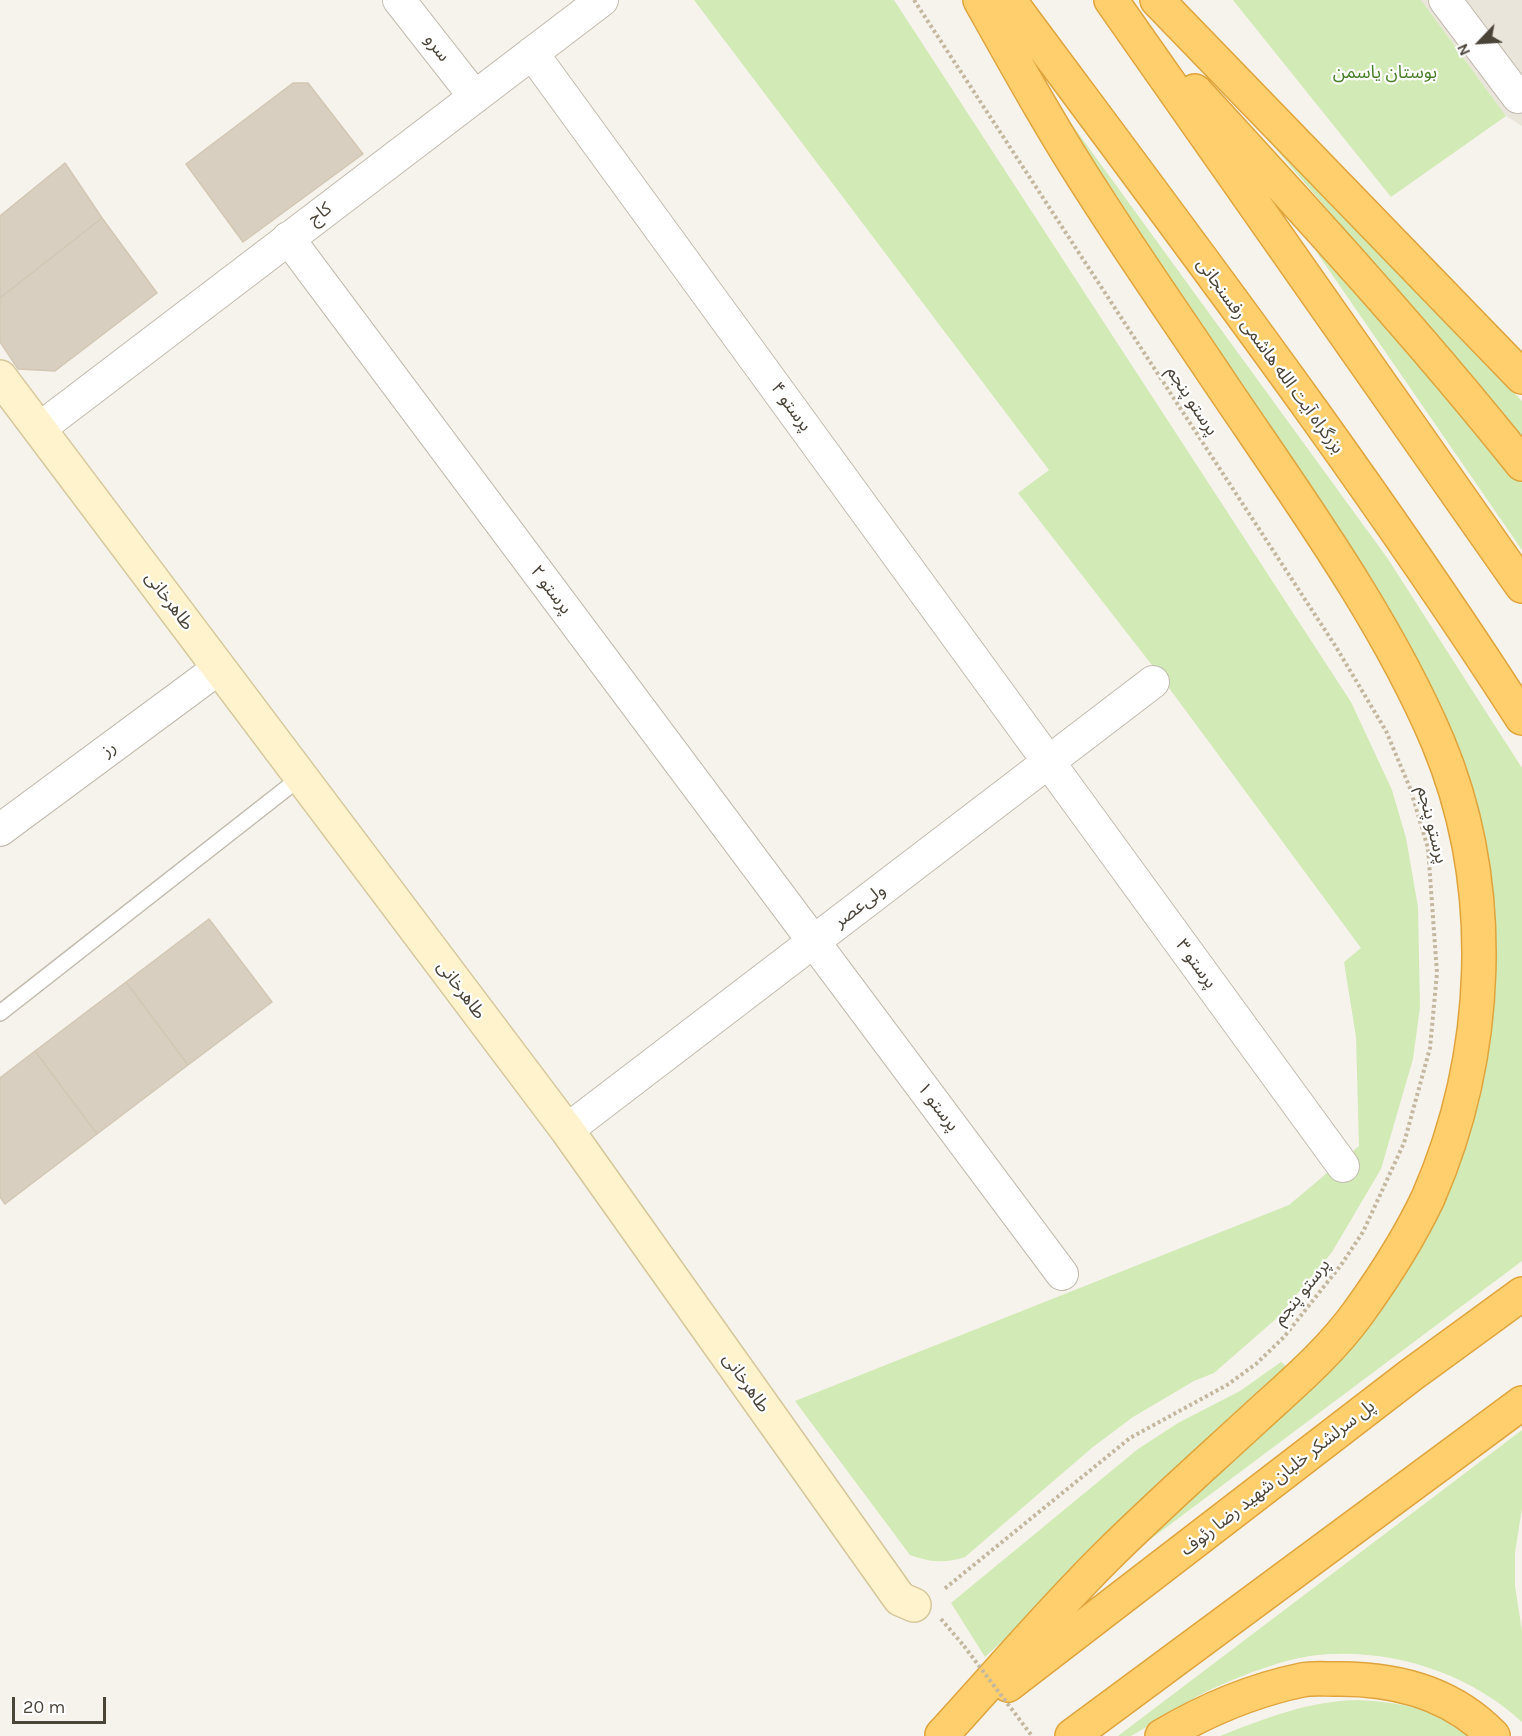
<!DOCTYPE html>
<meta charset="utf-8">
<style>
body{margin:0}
#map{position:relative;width:1522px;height:1736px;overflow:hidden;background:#f6f3ec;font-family:Karla,sans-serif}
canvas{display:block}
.north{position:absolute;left:1450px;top:12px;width:60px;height:60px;-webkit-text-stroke:4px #fff;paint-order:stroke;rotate:245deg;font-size:16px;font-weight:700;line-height:24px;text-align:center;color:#4b4439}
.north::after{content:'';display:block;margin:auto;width:21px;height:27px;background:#4b4439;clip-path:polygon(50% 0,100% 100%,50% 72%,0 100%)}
.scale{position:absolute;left:12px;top:1697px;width:94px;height:27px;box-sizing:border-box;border:3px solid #4b4439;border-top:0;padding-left:8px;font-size:18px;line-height:21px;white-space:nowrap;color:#4b4439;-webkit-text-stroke:4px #fff;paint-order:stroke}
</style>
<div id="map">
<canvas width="1522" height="1736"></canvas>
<div class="north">N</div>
<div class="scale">20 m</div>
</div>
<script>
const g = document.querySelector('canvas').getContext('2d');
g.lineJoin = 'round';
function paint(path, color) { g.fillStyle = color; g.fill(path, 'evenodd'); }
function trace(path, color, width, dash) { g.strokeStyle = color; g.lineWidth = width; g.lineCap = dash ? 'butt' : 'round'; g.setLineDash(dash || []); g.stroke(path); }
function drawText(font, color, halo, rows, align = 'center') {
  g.font = font + ' Karla,"Noto Sans Arabic",sans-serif'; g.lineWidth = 4.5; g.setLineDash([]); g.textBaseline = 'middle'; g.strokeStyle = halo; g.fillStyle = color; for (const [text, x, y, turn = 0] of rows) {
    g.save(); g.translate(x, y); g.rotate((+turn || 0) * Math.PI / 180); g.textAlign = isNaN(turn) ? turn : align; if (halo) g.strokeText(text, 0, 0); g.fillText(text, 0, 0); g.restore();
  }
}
paint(new Path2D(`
 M1421 0H1522V126L1506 116Z`), '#eae5da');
paint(new Path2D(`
 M694 0H894L1351 702 1392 790 1406 838 1418 907 1420 1007 1413 1059 1381 1169 1332 1252 1277 1318 1214 1373 1194 1381 1133 1417 1093 1447 965 1557C944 1564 931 1562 910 1555L795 1401 1289 1205 1359 1146 1356 1037 1344 962 1361 948 1155 669 1018 493 1049 470Z
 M1233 0H1421L1506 116 1391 197Z
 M1054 100 1388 559 1522 768V1261L1112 1568 1227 1459 1455 1167 1474 817 1264 422Z
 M1241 108 1522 401V438Z
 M1284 205 1522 483V550Z
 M1281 1362 1294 1372 985 1657 951 1603 1138 1449 1178 1423 1240 1391Z
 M1522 1430V1508L1515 1553V1586L1522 1631V1722C1467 1671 1385 1646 1310 1656 1282 1660 1249 1673 1223 1684 1191 1697 1161 1719 1131 1736H1118Z
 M1358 1700C1397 1702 1442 1709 1471 1736H1220C1266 1718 1308 1701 1358 1700Z`), '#d2eab5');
const building = new Path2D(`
 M293 83H308L363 154 243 242 186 164Z
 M65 163 102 218 0 298V216Z
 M102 218 157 293 55 371 18 369 0 342V298Z
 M209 919 272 1002 188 1065 126 982Z
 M126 982 188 1065 97 1134 35 1051Z
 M35 1051 97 1134 5 1204 0 1197V1078Z`);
paint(building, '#d8cfc1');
trace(building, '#d3c7b4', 1.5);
const lane = new Path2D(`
 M0 1013 301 777`);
const street = new Path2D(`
 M399 0 475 97
 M1445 0 1518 97
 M532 53 1343 1166
 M288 238 1062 1274
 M39 429 602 0
 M0 830 219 668
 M567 1130 1153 682`);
const secondary = new Path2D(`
 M0 377 567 1130 900 1599 914 1605`);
const highway = new Path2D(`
 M1009 0C1184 236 1363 471 1522 718
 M1111 0 1522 586
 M1157 0 1522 377
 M1195 91C1307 213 1419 335 1522 464
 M1008 1685 1411 1375 1522 1294
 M942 1735C996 1676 1048 1615 1104 1559 1153 1510 1205 1464 1256 1417 1292 1384 1329 1353 1358 1313 1384 1277 1409 1238 1428 1198 1490 1056 1498 886 1438 742 1386 619 1298 498 1223 387 1181 324 1137 261 1096 197 1054 133 1017 66 980 0
 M1072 1736 1522 1403
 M1162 1736C1204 1711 1254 1690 1302 1680 1312 1678 1324 1679 1334 1679 1394 1678 1451 1692 1493 1736`);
trace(lane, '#c2bbae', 18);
trace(street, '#c2bbae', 34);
trace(secondary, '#d6c79b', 36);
trace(highway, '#e0a43c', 36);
trace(new Path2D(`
 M914 0 1336 647 1386 731 1410 788 1428 848 1437 973 1430 1048 1404 1143 1363 1232 1341 1265 1284 1337 1256 1364 1227 1385 1130 1438 943 1590
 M941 1619 964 1646`), '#c4b79f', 4, [3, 3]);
trace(lane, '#fff', 15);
trace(street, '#fff', 32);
trace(secondary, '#fff3cd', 33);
trace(highway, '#ffcf6e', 33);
trace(new Path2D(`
 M964 1646 1032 1736`), '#c4b79f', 4, [3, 3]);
drawText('18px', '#4b4439', '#fff', [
 ["سرو",437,48,52],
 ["کاج",320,214,-37],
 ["بزرگراه آیت الله هاشمی رفسنجانی",1270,356,54],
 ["پرستو پنجم",1192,401,57],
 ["پرستو ۴",791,407,54],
 ["پرستو ۲",551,590,53],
 ["طاهرخانی",169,601,53],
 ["رز",109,749,-36],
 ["پرستو پنجم",1432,825,76],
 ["ولی‌عصر",860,906,-37],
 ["پرستو ۳",1196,964,54],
 ["طاهرخانی",461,990,53],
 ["پرستو ۱",938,1107,53],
 ["پرستو پنجم",1302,1292,-51],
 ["طاهرخانی",746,1383,55],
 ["پل سرلشکر خلبان شهید رضا رئوف",1278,1478,-38]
]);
drawText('18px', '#4a7f2a', '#fff', [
 ["بوستان یاسمن",1385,73]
]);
</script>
